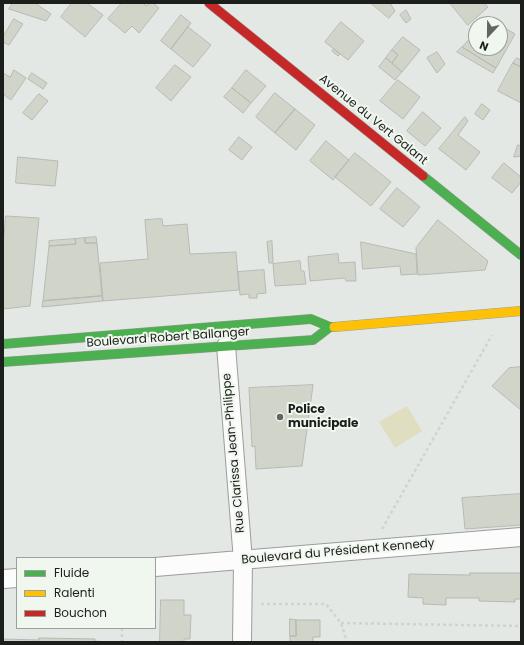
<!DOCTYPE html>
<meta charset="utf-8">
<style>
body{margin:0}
#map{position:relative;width:524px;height:645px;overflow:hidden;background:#e4e8e4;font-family:Poppins,sans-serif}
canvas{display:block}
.frame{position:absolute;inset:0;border:4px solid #1c1e1b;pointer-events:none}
.legend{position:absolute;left:16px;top:557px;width:140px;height:72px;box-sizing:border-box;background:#f0f7ef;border:1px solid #9ba09a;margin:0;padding:5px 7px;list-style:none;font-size:12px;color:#1c1e1b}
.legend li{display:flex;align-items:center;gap:8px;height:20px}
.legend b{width:20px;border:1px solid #9ba09a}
.north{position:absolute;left:468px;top:16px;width:40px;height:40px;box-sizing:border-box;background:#f0f7ef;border:1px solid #9ba09a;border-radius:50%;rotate:202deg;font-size:11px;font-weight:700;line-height:16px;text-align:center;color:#1c1e1b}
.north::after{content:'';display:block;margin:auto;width:14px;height:18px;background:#626561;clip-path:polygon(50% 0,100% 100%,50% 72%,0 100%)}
</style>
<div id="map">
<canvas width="524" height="645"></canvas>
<div class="frame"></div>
<ul class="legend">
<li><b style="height:5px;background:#4caf50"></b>Fluide</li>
<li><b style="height:5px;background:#ffc107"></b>Ralenti</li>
<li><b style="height:5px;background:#c62828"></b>Bouchon</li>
</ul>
<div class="north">N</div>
</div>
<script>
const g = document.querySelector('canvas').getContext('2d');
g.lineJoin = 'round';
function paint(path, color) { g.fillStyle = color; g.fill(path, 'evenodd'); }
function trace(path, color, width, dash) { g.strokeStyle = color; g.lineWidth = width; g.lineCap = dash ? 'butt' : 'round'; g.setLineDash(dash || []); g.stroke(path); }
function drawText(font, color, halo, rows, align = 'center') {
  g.font = font + ' Poppins,sans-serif'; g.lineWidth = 4; g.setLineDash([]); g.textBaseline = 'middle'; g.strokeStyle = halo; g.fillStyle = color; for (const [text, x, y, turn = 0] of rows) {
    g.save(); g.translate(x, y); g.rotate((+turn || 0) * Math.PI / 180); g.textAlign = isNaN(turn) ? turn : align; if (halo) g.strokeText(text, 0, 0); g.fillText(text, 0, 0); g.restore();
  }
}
paint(new Path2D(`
 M407 406 422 431 395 448 379 422Z`), '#dfdec0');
const building = new Path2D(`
 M13 3H35L51 14 46 21 9 9Z
 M72 3H87L103 15 85 37 61 17Z
 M122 3H142L147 6 149 3H153L159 8 139 33 132 26 125 33 108 19Z
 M371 3H390L395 11 389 18Z
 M450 3H484L488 7 468 25Z
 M406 10 411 19 406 23 400 15Z
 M181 15 191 23 171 49 161 41Z
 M14 19 23 24 9 45 3 42V37Z
 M488 19 498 24H483Z
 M341 22 364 41 348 60 325 42Z
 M500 25 515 34 496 68 462 47 476 32V48H500Z
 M188 27 211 45 193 67 171 49Z
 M403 37 420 50 402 72 392 63 398 55 392 50Z
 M462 47 496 68 493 73 457 52Z
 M334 49 340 54 338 56 332 51Z
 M392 50 398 55 392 63 386 58Z
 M437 52 445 64 437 73 427 58Z
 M386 58 402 72 395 80 379 67Z
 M517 58 521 60V67L513 63Z
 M513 63 521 67V103L498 91Z
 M175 65 191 77 171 101 156 88Z
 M14 70 26 78 11 100 3 94V73L10 77Z
 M246 70 266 86 251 103 232 88Z
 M32 73 47 83 43 89 28 79Z
 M398 80 420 97 403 119 380 101Z
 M232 88 251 103 243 113 224 97Z
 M275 93 295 109 275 133 256 117Z
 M39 94 48 101 32 120 23 113Z
 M482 104 490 110 483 120 475 114Z
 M295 109 315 125 296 150 275 133Z
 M423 112 441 128 425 146 407 131Z
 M465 117 468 121 458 135 480 152 466 170 439 149Z
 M239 137 252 147 242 160 229 150Z
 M326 141 349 160 333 180 310 161Z
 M518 145 521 146V156L514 157Z
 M355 153 391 182 371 206 335 177Z
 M18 157 58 161 55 186 16 183Z
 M504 163 521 177V182L512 193 492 178Z
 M397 188 420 207 403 227 380 209Z
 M6 216 39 218 30 306 3 309V247Z
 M162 219 163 226 187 224 190 254 236 252 239 290 103 301 100 263 148 259 145 220Z
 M438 220 488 261 485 270 418 275 416 248Z
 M96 237 97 243H85V238Z
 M85 238V243H97L102 296 43 301 49 246 76 244 75 239Z
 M75 239 76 244 49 246V241Z
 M272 241 273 263H269L267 242Z
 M361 242 416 254 417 274 401 275 400 266 363 269Z
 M338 254 339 263 355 262 356 281H346L345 278 310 281 308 257Z
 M300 261 301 271H304L306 284 275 286 273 264Z
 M264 270 266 293 257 294V298H249V294L240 295 238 272Z
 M102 296 103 301 42 307 43 301Z
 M521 367V410L492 386 509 368Z
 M313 385 302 466 256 469 255 446 252 447 249 388Z
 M521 494V525L465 529 462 498Z
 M470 573H521V599H515V602L479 601V598H446V605L423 604V598L408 597 409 574 470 575Z
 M161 600H184V615H191L190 639H184V642H160Z
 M290 619 296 620V636H290Z
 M296 620H320V637H313V642H290V636H296Z
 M39 638 95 639V641L106 642H3V639L39 640Z`);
paint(building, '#d1d5c9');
trace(building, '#b6b9b6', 1);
const street = new Path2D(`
 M226 346 243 561 242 642
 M155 567 521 537
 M3 579 17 578`);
const fast = new Path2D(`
 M423 176 521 255
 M3 344 311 319 330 327H334
 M3 362 313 340 330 327`);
const slow = new Path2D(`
 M334 327 521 311`);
const jam = new Path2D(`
 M209 3 423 176`);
trace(street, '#9a9d9a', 20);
trace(fast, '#9a9d9a', 10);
trace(slow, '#9a9d9a', 10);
trace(jam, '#9a9d9a', 10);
trace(new Path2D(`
 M382 529 492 335
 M261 604H326L341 623 347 642
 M341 623 521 626
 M122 628V642`), '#d1d2d1', 2.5, [3, 3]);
trace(street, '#fbfcfb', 18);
trace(fast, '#4caf50', 9);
trace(slow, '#ffc107', 9);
trace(jam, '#c62828', 9);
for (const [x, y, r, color] of [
 [280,417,4,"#626561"]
]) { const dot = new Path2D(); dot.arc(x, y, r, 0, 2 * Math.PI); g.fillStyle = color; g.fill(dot); trace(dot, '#f0f7ef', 1.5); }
drawText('12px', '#1c1e1b', '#f0f7ef', [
 ["Avenue du Vert Galant",373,120,39],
 ["Boulevard Robert Ballanger",168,338,-4],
 ["Rue Clarissa Jean-Philippe",234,453,-95],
 ["Boulevard du Président Kennedy",338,552,-5]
]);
drawText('bold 12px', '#1c1e1b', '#f0f7ef', [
 ["Police",288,410],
 ["municipale",288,424]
], 'left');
</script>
